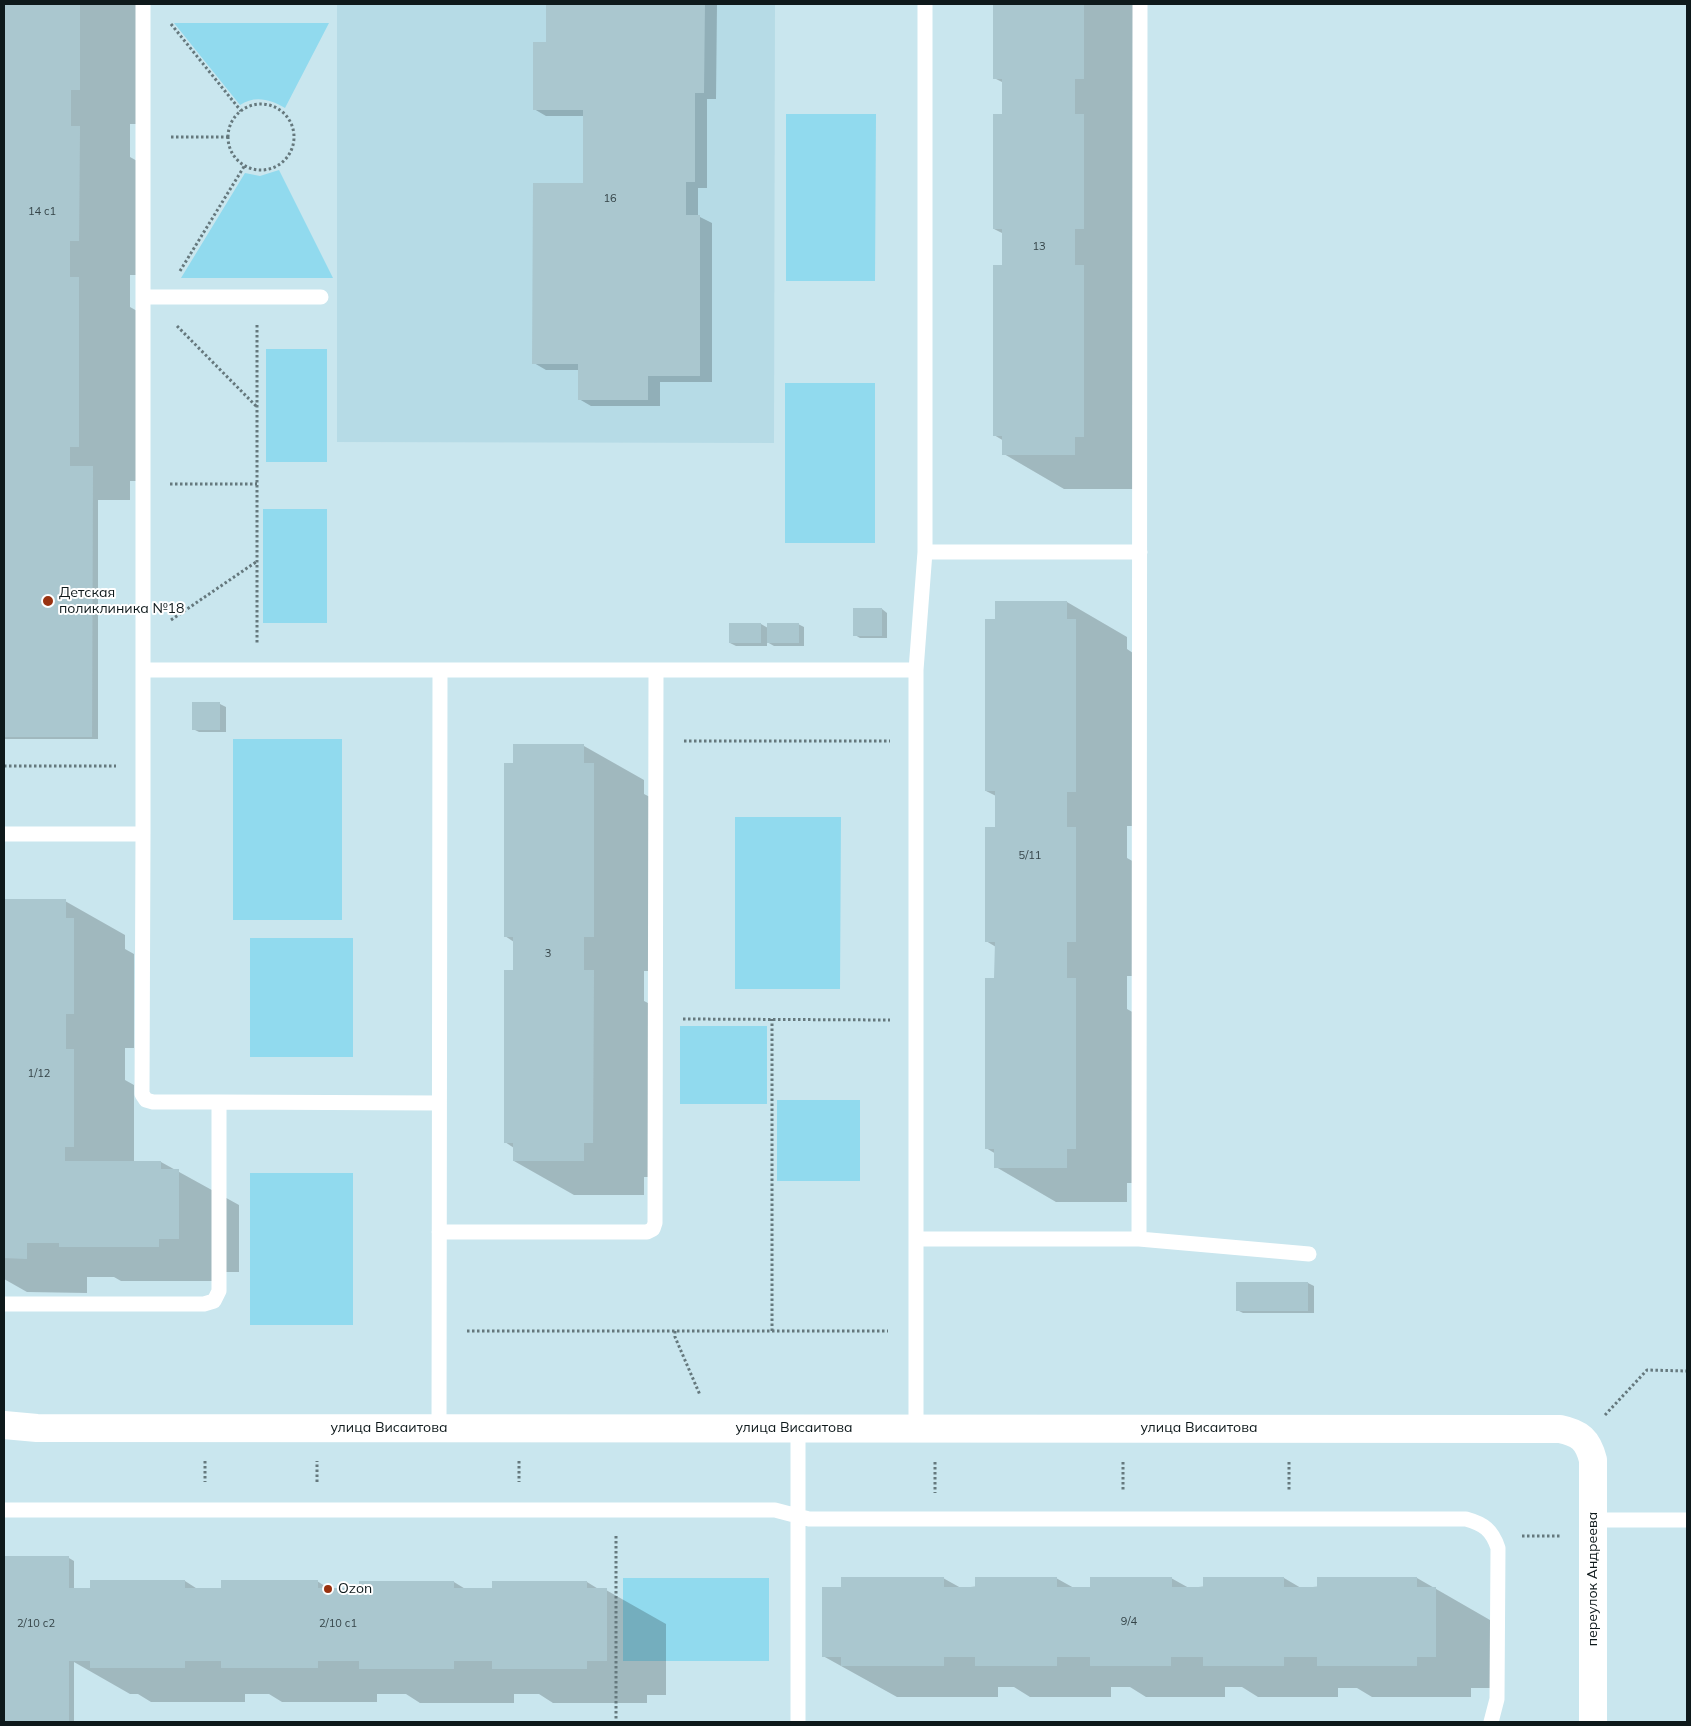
<!DOCTYPE html>
<meta charset="utf-8">
<style>
body{margin:0}
#map{position:relative;width:1691px;height:1726px;overflow:hidden;background:#c9e6ee;font-family:Mulish,sans-serif}
canvas{display:block}
.frame{position:absolute;inset:0;border:5px solid #0e191b;pointer-events:none}
</style>
<div id="map">
<canvas width="1691" height="1726"></canvas>
<div class="frame"></div>
</div>
<script>
const g = document.querySelector('canvas').getContext('2d');
g.lineJoin = 'round';
function paint(path, color) { g.fillStyle = color; g.fill(path, 'evenodd'); }
function trace(path, color, width, dash) { g.strokeStyle = color; g.lineWidth = width; g.lineCap = dash ? 'butt' : 'round'; g.setLineDash(dash || []); g.stroke(path); }
function drawText(font, color, halo, rows, align = 'center') {
  g.font = font + ' Mulish,sans-serif'; g.lineWidth = 4; g.setLineDash([]); g.textBaseline = 'middle'; g.strokeStyle = halo; g.fillStyle = color; for (const [text, x, y, turn = 0] of rows) {
    g.save(); g.translate(x, y); g.rotate((+turn || 0) * Math.PI / 180); g.textAlign = isNaN(turn) ? turn : align; if (halo) g.strokeText(text, 0, 0); g.fillText(text, 0, 0); g.restore();
  }
}
paint(new Path2D(`
 M337 4H775L774 443 337 442Z`), '#b6dbe6');
paint(new Path2D(`
 M174 23H329L285 108C271 99 254 95 240 105Z
 M786 114H876L875 281H786Z
 M279 170 333 278H181L245 173 260 176Z
 M266 349H327V462H266Z
 M785 383H875V543H785Z
 M263 509H327V623H263Z
 M233 739H342V920H233Z
 M735 817H841L840 989H735Z
 M250 938H353V1057H250Z
 M680 1026H767V1104H680Z
 M777 1100H860V1181H777Z
 M250 1173H353V1325H250Z
 M623 1578H769V1661H623Z`), '#91daee');
paint(new Path2D(`
 M4 4H139V124H130V157L139 162V275H130V307L139 312V481H130V500H98V739H4Z
 M547 4H717L716 99H707V188H698V216L712 223V382H660V406H591L579 399V370H546L534 363 584 184V116H546L534 109 547 44Z
 M994 4H1144L1134 489H1064L1004 454V441L994 435 1004 266V234L994 229 1004 116V83L994 78Z
 M1067 602 1127 637V649L1136 655V826H1127V858L1136 863V976H1127V1009L1136 1014V1183H1127V1202H1056L996 1167V1154L986 1148 996 979V947L986 941 996 828V796L986 791 996 620Z
 M882 609 887 613V638H860L855 635Z
 M761 624 768 628 798 624 804 627V646H774L767 642V646H736L730 643Z
 M220 704 226 707V732H199L193 729Z
 M514 746H584L644 780V794L654 799V971H644V1001L654 1006 653 1177H644V1195H574L514 1161V1148L505 1142 514 972V942L505 936Z
 M4 901H65L125 935V949L134 954V1048H125V1080L134 1085V1162H161L239 1205V1272H219V1281H121L114 1277H87V1293L27 1292 4 1279Z
 M1308 1283 1314 1286V1313H1243L1237 1310Z
 M4 1558H69L74 1561V1590L185 1581 199 1590 317 1581 331 1590 454 1582 467 1590H493V1582H587L600 1590H606L666 1624V1695H647V1703H553L539 1694H514V1703H420L406 1694H377V1702H282L269 1694H245V1702H151L138 1694H130L74 1662V1722H4Z
 M943 1578 961 1588 1056 1578 1074 1588H1092L1171 1578 1189 1588 1284 1578 1301 1588 1417 1578 1490 1620V1688H1471V1697H1372L1357 1688H1338V1697H1258L1242 1687H1225V1697H1146L1130 1687H1111V1697H1030L1014 1687H998V1697H897L823 1656 843 1588Z`), '#0003');
paint(new Path2D(`
 M4 4H80V90H71V126H80L79 241H70V277H79V447H70V466H93L92 737H4Z
 M546 4H705L704 93H695V182H686V215H700V376H648V400H578V364H532L533 183H583V110H533V42H546Z
 M993 4H1084V79H1075V114H1084V229H1075V265H1084V437H1075V455H1002V436H993V265H1002V229H993V114H1002V79H993Z
 M995 601H1067V619H1076V792H1067V827H1076V942H1067V978H1076V1149H1067V1168H994V1149H985V978H994L995 942H985V827H995V791H985V619H995Z
 M853 608H882V636H853Z
 M729 623H761V643H729Z
 M767 623H799V643H767Z
 M192 702H220V730H192Z
 M513 744H584V763H594V937H584V970H594L593 1143H584V1161H513V1143H504V970H513V937H504V763H513Z
 M4 899H66V918H74V1014H66V1049H74V1147H65V1161H161V1169H179V1239H159V1247H59V1243H27V1259L4 1258Z
 M1236 1282H1308V1311H1236Z
 M4 1556H69V1588H90V1580H185V1588H221V1580H318V1588H359V1581H454V1588H492V1581H587V1588H607V1661H587V1669H492V1661H454V1669H359V1661H318V1668H221V1661H185V1668H90V1661H69V1722H4Z
 M841 1577H944V1587H975V1577H1057V1587H1090V1577H1172V1587H1203V1577H1284V1587H1317V1577H1417V1587H1436V1657H1417V1666H1317V1657H1284V1666H1203V1657H1171V1666H1090V1657H1057V1666H975V1657H944V1666H841V1657H822V1587H841Z`), '#aac7cf');
trace(new Path2D(`
 M171 24 241 111
 M228 137a33 33 0 1 1 66 0a33 33 0 1 1-66 0Z
 M171 137H227
 M180 271 245 165
 M257 325V643
 M177 326 257 407
 M170 484H257
 M171 620 256 562
 M684 741H890
 M4 766H116
 M683 1019 890 1020
 M467 1331H888
 M675 1331V1337L700 1395
 M772 1331V1019
 M1605 1415 1647 1370 1687 1371
 M205 1461V1482
 M519 1461V1482
 M935 1462V1493
 M1123 1462V1491
 M1289 1462V1491
 M317 1482V1461
 M616 1536V1722
 M1522 1536H1560`), '#65787d', 3, [2.5, 2.5]);
trace(new Path2D(`
 M143 297H321
 M925 552H1140
 M143 670H916
 M4 834H143V4
 M219 1102 439 1103
 M439 1232H647L653 1229 655 1223 656 670
 M916 1239H1139L1140 4
 M1139 1239 1309 1254
 M4 1304H204L214 1301 219 1291V1102H153L146 1100 142 1094 143 834
 M439 1428 440 670
 M798 1428V1722
 M916 1428V670L925 552V4
 M4 1510H775L809 1519H1466C1484 1524 1492 1530 1498 1548L1497 1699 1491 1722
 M1593 1520H1687`), '#fff', 15);
trace(new Path2D(`
 M4 1425 37 1428 1560 1429C1580 1433 1588 1440 1593 1460V1722`), '#fff', 28);
for (const [x, y, r, color] of [
 [48,601,6,"#993210"],
 [328,1589,5,"#993210"]
]) { const dot = new Path2D(); dot.arc(x, y, r, 0, 2 * Math.PI); g.fillStyle = color; g.fill(dot); trace(dot, '#fff', 2); }
drawText('11px', '#354448', null, [
 ["16",610,199],
 ["14 с1",42,212],
 ["13",1039,247],
 ["5/11",1030,856],
 ["3",548,954],
 ["1/12",39,1074],
 ["9/4",1129,1622],
 ["2/10 с2",36,1624],
 ["2/10 с1",338,1624]
]);
drawText('14px', '#0e191b', '#fff', [
 ["Детская",59,593],
 ["поликлиника №18",59,609],
 ["Ozon",338,1589]
], 'left');
drawText('14px', '#0e191b', '#fff', [
 ["улица Висаитова",389,1428],
 ["улица Висаитова",794,1428],
 ["улица Висаитова",1199,1428],
 ["переулок Андреева",1593,1579,-90]
]);
</script>
